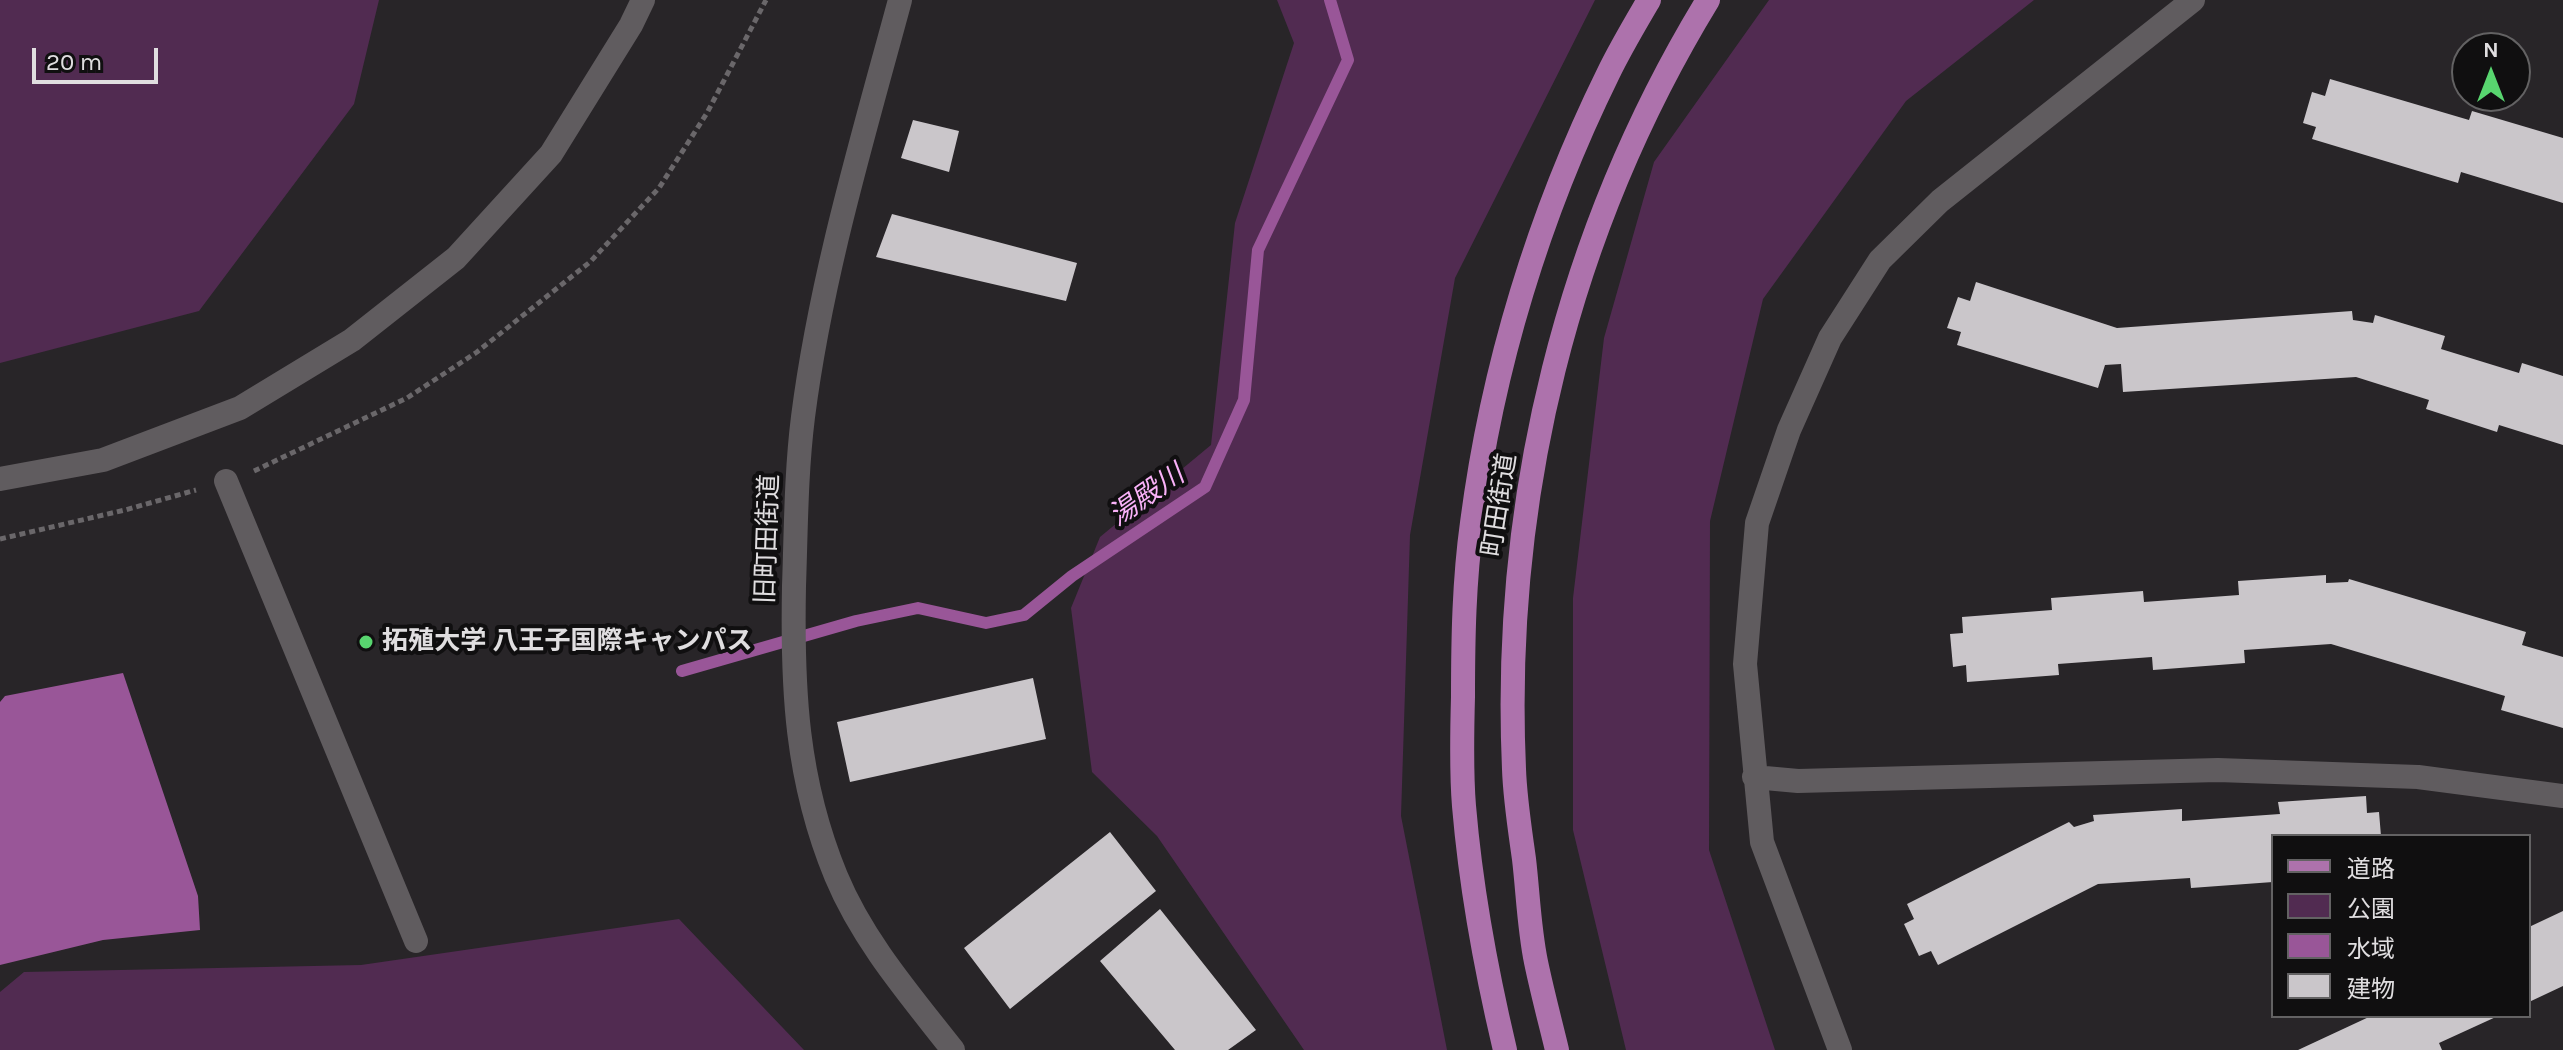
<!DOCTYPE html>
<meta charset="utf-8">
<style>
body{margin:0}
#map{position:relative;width:2563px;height:1050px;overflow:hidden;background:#282528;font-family:Karla,"Noto Sans JP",sans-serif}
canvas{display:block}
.legend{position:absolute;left:2271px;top:834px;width:260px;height:184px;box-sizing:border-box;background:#100f10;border:2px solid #636263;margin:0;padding:10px 14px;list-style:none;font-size:24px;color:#e0dee0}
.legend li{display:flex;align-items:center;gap:16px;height:40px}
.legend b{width:40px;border:2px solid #636263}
.north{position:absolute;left:2451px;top:32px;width:80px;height:80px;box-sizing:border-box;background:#100f10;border:2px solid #636263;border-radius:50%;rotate:0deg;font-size:22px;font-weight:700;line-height:32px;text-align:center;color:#e0dee0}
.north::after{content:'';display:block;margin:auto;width:28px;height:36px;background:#58d56f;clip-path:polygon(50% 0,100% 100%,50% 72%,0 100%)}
.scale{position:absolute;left:32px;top:48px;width:126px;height:36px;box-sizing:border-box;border:4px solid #e0dee0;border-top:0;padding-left:10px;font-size:24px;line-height:28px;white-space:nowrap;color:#e0dee0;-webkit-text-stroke:6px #100f10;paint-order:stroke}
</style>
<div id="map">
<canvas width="2563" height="1050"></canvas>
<ul class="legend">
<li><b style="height:10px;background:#ad72ac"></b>道路</li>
<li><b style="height:22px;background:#512b51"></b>公園</li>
<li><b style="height:22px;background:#995698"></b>水域</li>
<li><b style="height:22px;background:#cac6ca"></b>建物</li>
</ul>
<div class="north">N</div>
<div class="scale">20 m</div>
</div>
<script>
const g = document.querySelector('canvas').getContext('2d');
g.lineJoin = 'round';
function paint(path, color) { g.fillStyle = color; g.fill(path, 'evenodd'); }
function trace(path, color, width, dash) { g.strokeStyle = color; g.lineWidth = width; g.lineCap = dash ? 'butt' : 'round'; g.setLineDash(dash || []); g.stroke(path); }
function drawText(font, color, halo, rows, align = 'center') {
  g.font = font + ' Karla,"Noto Sans JP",sans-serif'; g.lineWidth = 8; g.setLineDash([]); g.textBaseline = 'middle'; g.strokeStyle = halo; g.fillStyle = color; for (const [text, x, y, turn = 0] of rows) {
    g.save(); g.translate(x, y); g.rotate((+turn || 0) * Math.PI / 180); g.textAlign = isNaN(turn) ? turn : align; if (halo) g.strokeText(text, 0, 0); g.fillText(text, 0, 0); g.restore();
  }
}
paint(new Path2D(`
 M0 0H379L354 104 199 311 0 363Z
 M1277 0H1595L1455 278 1410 535 1401 816 1447 1050H1304L1157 836 1092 772 1071 608 1100 537 1211 445 1235 223 1294 43Z
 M1769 0H2034L1906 101 1763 299 1710 521 1709 850 1775 1050H1626L1573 830V598L1604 338 1654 162Z
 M679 919 804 1050H0V992L24 972 361 965Z`), '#512b51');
paint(new Path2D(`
 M123 673 198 896 200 930 103 940 0 965V702L5 696Z`), '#995698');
trace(new Path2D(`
 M682 671 856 621 918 608 986 623 1024 615 1072 576 1205 487 1244 400 1258 250 1348 60 1330 0`), '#995698', 12);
paint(new Path2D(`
 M2330 79 2469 120 2472 111 2563 138V203L2461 172 2458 183 2312 139 2316 127 2303 123 2312 92 2325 96Z
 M913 120 959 131 949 172 901 158Z
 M892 214 1077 263 1066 301 876 257Z
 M1976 282 2117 328 2352 311 2353 320 2373 323 2375 315 2445 336 2441 349 2519 373 2522 363 2563 376V445L2499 425 2497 432 2426 409 2429 400 2356 377 2123 392 2121 364 2105 365 2098 388 1957 345 1961 332 1947 328 1958 297 1970 301Z
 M2326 575V583L2348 582 2349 579 2526 632 2522 645 2563 657V728L2501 710 2505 696 2331 644 2244 650 2245 663 2153 670 2152 657 2058 664 2059 675 1967 682 1966 665 1953 667 1950 634 1963 633 1962 617 2052 610 2051 598 2143 591 2144 602 2239 595 2238 581Z
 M1033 678 1046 739 850 782 837 722Z
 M2366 796 2367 813 2379 812 2381 836H2273V882L2191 888 2190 878 2098 884 1938 965 1931 951 1919 956 1904 924 1914 919 1907 904 2069 822 2074 827 2094 821 2093 815 2182 809V821L2280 814 2278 802Z
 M1110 832 1156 891 1010 1009 964 948Z
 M1160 909 1256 1030 1228 1050H1175L1100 961Z
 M2563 911V986L2529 1002V927Z
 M2371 1016H2498L2439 1043 2442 1050H2298Z`), '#cac6ca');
trace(new Path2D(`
 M254 471 407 398 477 352 590 262 659 188 707 113 766 0
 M0 539 125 510 196 490`), '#6a676a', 5, [6, 4]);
trace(new Path2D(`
 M900 0C863 137 821 276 803 417 796 473 796 529 794 586 792 688 796 779 836 876 863 941 910 995 953 1050
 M0 479 103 460 240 408 352 340 456 258 551 154 631 25 643 0
 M226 481 416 941
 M1754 777 1798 781 2218 770 2418 777 2563 796
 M1840 1050 1762 842 1745 664 1757 523 1789 430 1830 338 1880 260 1940 201 2193 0`), '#605c5f', 24);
trace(new Path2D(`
 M1505 1050C1486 970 1471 889 1464 806 1461 770 1462 733 1463 697 1463 639 1464 581 1472 523 1492 368 1539 214 1608 74 1620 49 1635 24 1649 0
 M1557 1050C1550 1021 1542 991 1536 962 1529 928 1528 893 1524 859 1520 830 1515 799 1514 769 1502 499 1567 231 1708 0`), '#ad72ac', 24);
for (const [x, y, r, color] of [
 [366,642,8,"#58d56f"]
]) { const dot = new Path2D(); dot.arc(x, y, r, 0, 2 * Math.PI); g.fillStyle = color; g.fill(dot); trace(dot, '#100f10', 3); }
drawText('26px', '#e0dee0', '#100f10', [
 ["町田街道",1500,505,-81],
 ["旧町田街道",768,539,-88]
]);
drawText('bold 26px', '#e0dee0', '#100f10', [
 ["拓殖大学 八王子国際キャンパス",382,642]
], 'left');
drawText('italic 28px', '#f9b1f8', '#100f10', [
 ["湯殿川",1147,496,-35]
]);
</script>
